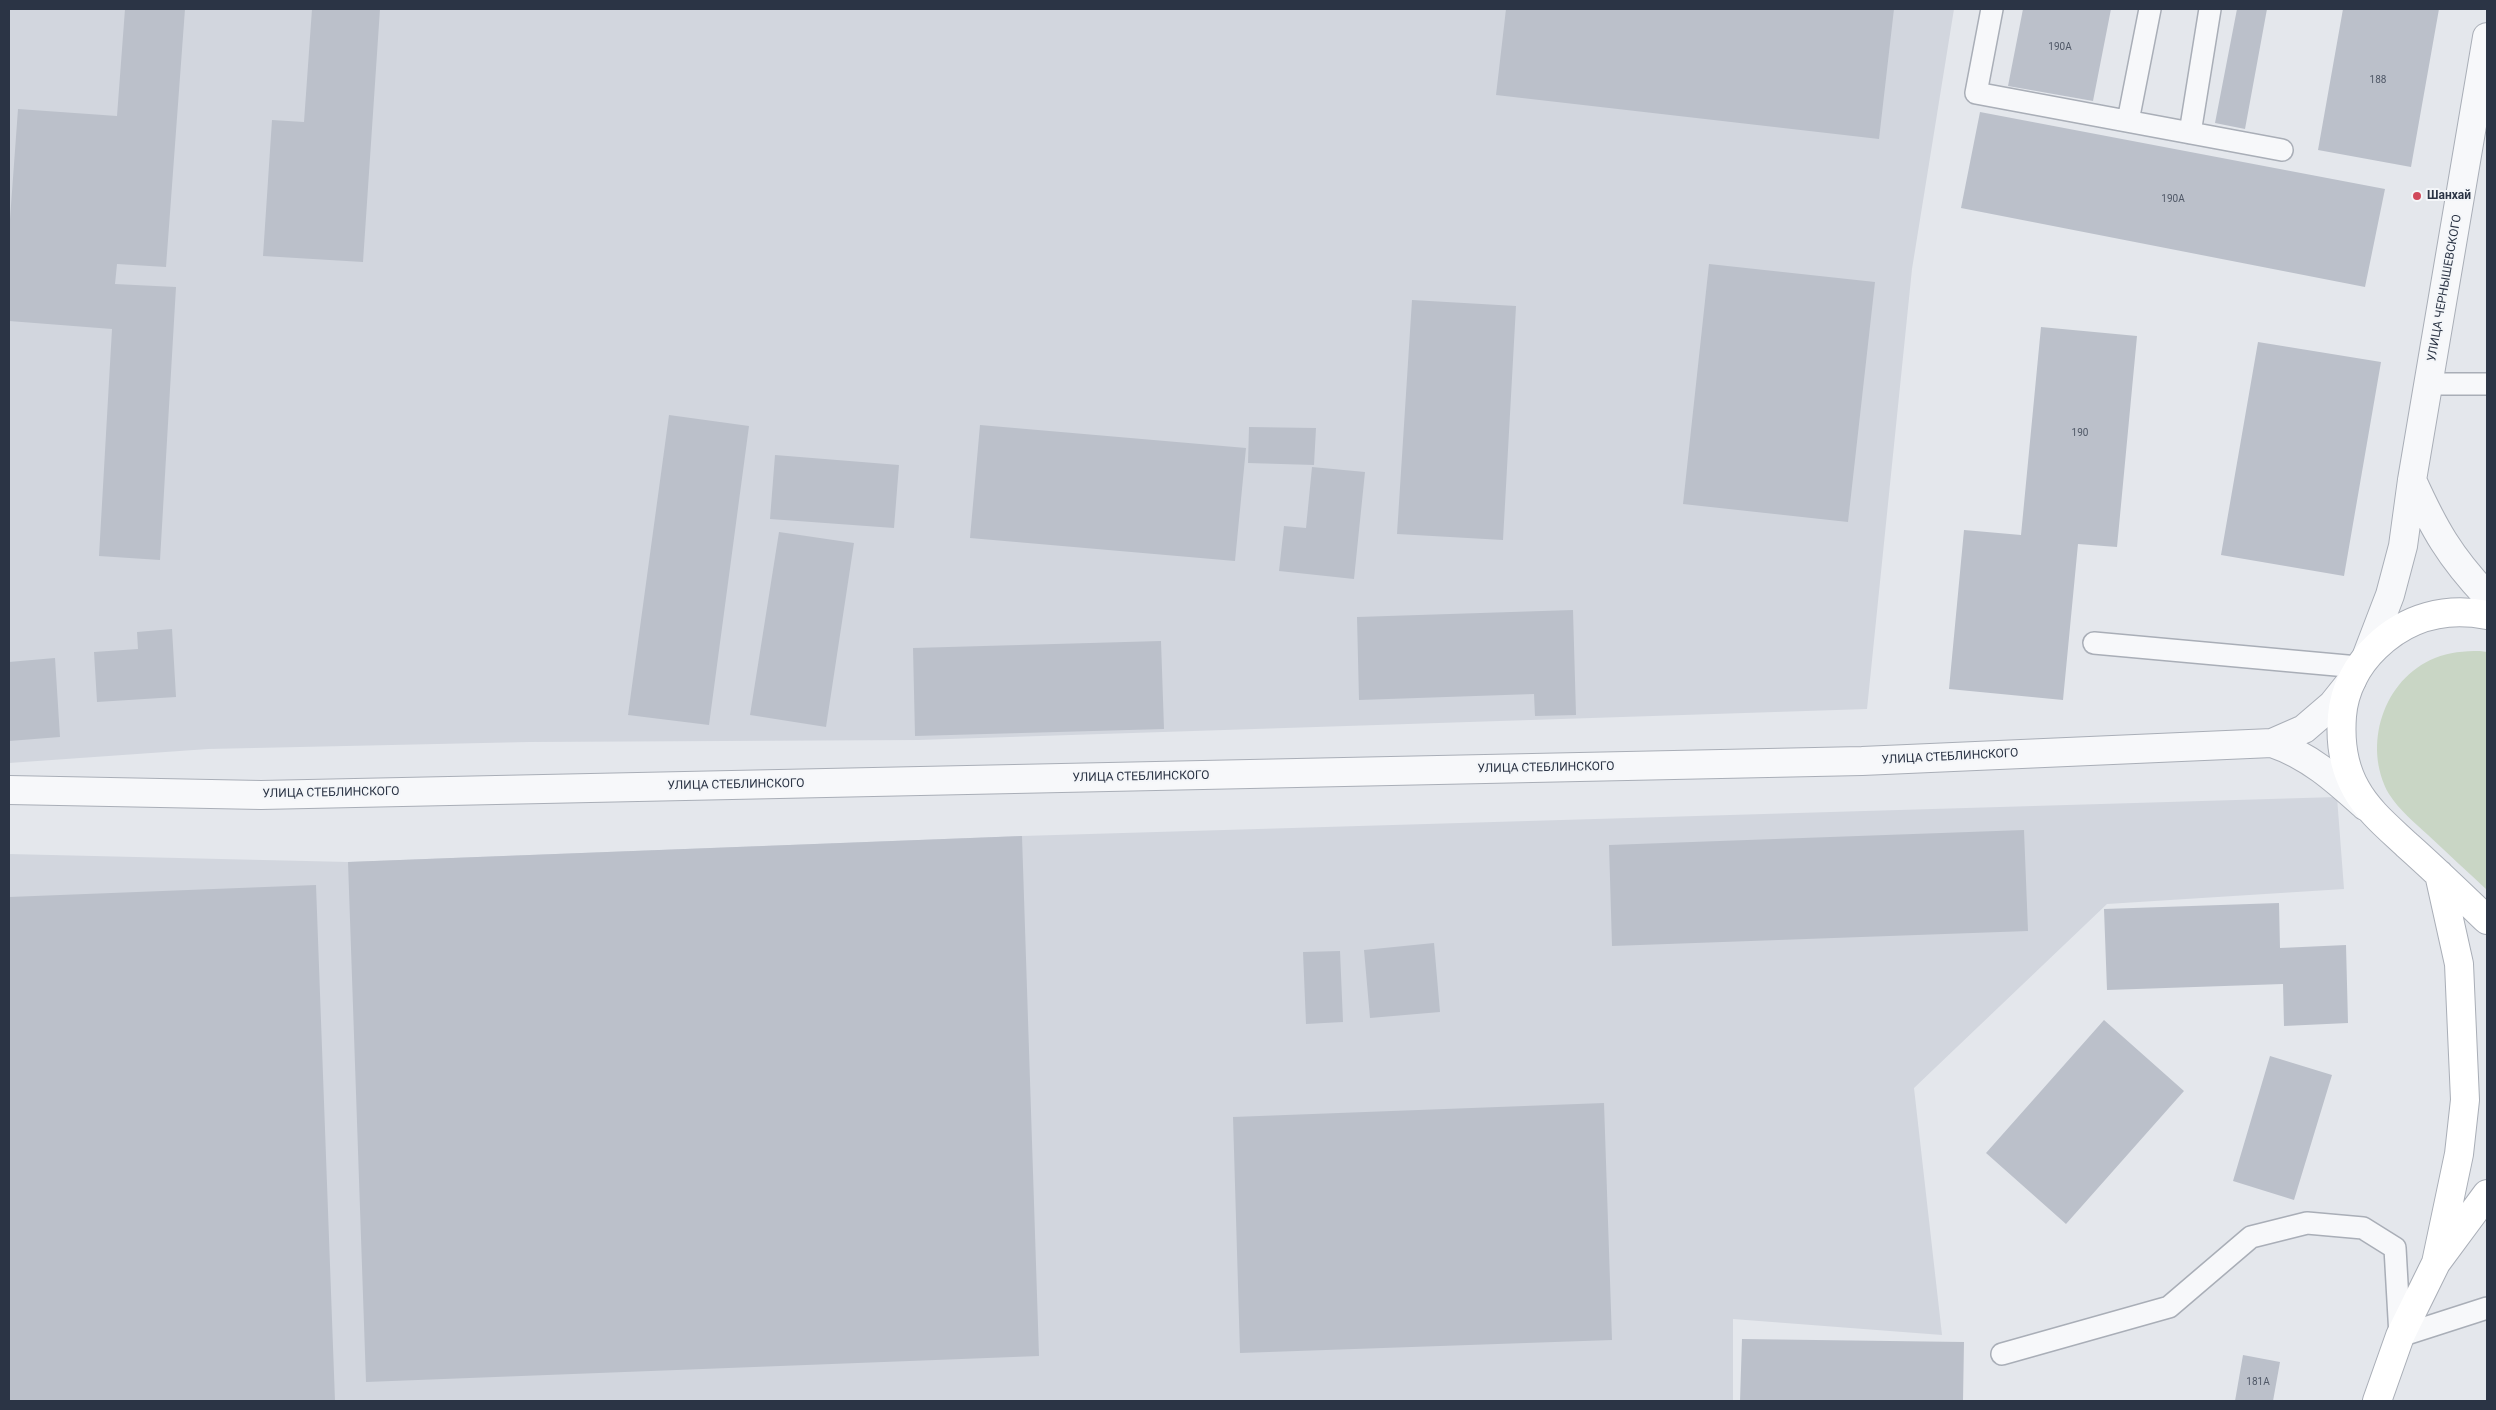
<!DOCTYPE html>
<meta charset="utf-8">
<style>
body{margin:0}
#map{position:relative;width:2496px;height:1410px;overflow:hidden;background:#e4e7ec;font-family:Roboto,sans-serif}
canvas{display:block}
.frame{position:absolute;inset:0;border:10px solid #2b3445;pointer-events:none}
</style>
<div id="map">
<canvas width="2496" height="1410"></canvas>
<div class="frame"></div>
</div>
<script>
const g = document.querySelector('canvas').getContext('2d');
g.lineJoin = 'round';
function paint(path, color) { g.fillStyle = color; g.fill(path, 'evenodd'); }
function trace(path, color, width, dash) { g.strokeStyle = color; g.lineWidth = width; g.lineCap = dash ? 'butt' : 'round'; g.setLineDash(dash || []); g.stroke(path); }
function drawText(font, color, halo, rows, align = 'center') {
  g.font = font + ' Roboto,sans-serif'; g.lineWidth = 4; g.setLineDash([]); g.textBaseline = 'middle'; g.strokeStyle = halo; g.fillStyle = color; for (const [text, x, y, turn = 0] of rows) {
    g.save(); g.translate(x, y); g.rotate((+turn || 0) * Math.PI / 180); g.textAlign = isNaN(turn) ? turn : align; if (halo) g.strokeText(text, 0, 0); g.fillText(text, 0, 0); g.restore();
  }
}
paint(new Path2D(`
 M9 9H1954L1912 269 1867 709 918 740 529 742 208 749 9 763Z
 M2337 797 2344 889 2107 904 1914 1088 1942 1335 1733 1319V1401H9V854L348 862 1022 836Z`), '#d2d6de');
paint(new Path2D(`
 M2480 651 2487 652V890C2468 872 2448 854 2428 835 2415 823 2399 810 2389 794 2362 746 2383 679 2435 658 2449 652 2464 651 2480 651Z`), '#c9d6c5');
paint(new Path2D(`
 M125 9H185L166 267 117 264 115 284 176 287 160 560 99 556 112 329 9 321V233L18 109 117 116Z
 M312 9H380L363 262 263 256 272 120 304 122Z
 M1506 9H1894L1879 139 1496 95Z
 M2023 9H2111L2093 101 2008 86Z
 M2237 9H2267L2245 129 2215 123Z
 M2343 9H2439L2411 167 2318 150Z
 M1980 112 2385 189 2365 287 1961 208Z
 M1709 264 1875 282 1848 522 1683 504Z
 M1412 300 1516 306 1503 540 1397 534Z
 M2041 327 2137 336 2117 547 2078 544 2063 700 1949 689 1964 530 2021 535Z
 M2258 342 2381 362 2344 576 2221 555Z
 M669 415 749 426 709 725 628 715Z
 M980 425 1246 448 1235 561 970 538Z
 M1249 427 1316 428 1314 465 1248 463Z
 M775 455 899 465 894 528 770 519Z
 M1312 467 1365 472 1354 579 1279 571 1284 526 1306 528Z
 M779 532 854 543 826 727 750 715Z
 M1573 610 1576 715 1535 716 1534 694 1359 700 1357 617Z
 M172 629 176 697 97 702 94 652 138 649 137 632Z
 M1161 641 1164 729 915 736 913 648Z
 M55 658 60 737 9 741V662Z
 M2024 830 2028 931 1612 946 1609 845Z
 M1022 836 1039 1356 366 1382 348 862Z
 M316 885 335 1401H9V897Z
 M2279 903 2280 948 2346 945 2348 1023 2284 1026 2283 984 2107 990 2104 909Z
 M1434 943 1440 1012 1370 1018 1364 950Z
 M1340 951 1343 1022 1306 1024 1303 952Z
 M2104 1020 2184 1091 2066 1224 1986 1153Z
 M2270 1056 2332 1075 2294 1200 2233 1181Z
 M1604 1103 1612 1340 1240 1353 1233 1117Z
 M1742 1339 1964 1342 1963 1401H1740Z
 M2243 1355 2280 1362 2273 1401H2235Z`), '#bbc0ca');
const lane = new Path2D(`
 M1992 9 1976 93 2282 150
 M2128 121 2150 9
 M2190 133 2210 9
 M2429 384H2487
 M2094 643 2358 667
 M2002 1354 2169 1307 2251 1237 2307 1223 2363 1228 2395 1248 2400 1336 2487 1308`);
const street = new Path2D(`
 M2412 480C2434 529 2450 557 2487 596
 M2367 655 2390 595 2403 546 2412 480 2487 37
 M2272 743C2310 756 2336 780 2365 806
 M9 790 261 795 1862 761 2272 743 2304 729 2332 705 2352 680`);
const secondary = new Path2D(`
 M2487 615C2446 607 2407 617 2376 647 2357 665 2344 690 2342 716 2340 742 2343 766 2356 789 2368 811 2389 828 2407 845 2434 869 2461 895 2487 920
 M2436 1263 2459 1154 2465 1100 2459 964 2439 874
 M2377 1401 2400 1336 2436 1263 2487 1194`);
trace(lane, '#a9aeb7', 24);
trace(street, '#a9aeb7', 30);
trace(secondary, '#a9aeb7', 30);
trace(lane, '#f7f8fa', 21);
trace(street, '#f7f8fa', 28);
trace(secondary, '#fff', 28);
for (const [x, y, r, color] of [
 [2417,196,5,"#d1495b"]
]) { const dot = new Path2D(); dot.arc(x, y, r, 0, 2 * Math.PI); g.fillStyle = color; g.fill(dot); trace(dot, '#f4f6f9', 2); }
drawText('10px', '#4f5766', null, [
 ["190А",2060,47],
 ["188",2378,80],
 ["190А",2173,199],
 ["190",2080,433],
 ["181А",2258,1382]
]);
drawText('bold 12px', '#2b3445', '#f4f6f9', [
 ["Шанхай",2427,196]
], 'left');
drawText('12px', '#2b3445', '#f4f6f9', [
 ["УЛИЦА ЧЕРНЫШЕВСКОГО",2445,288,-80],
 ["УЛИЦА СТЕБЛИНСКОГО",1950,757,-3],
 ["УЛИЦА СТЕБЛИНСКОГО",1546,768,-1],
 ["УЛИЦА СТЕБЛИНСКОГО",1141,777,-1],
 ["УЛИЦА СТЕБЛИНСКОГО",736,785,-1],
 ["УЛИЦА СТЕБЛИНСКОГО",331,793,-1]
]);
</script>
